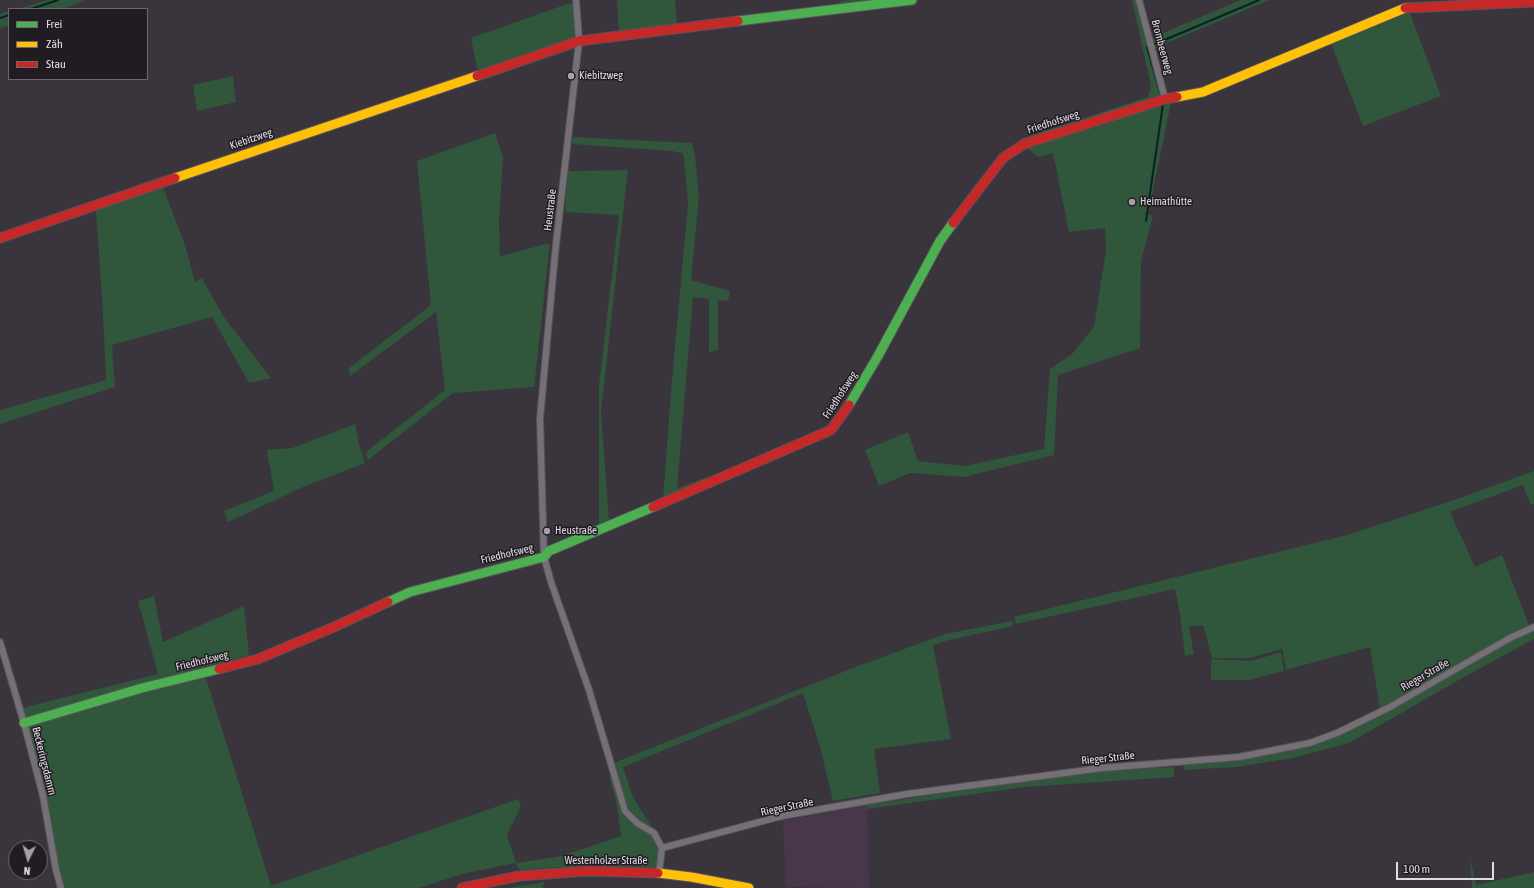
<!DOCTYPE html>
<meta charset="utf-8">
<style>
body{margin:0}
#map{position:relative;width:1534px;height:888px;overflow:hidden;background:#3a343c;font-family:"Asap Condensed",sans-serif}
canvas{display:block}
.legend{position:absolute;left:8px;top:8px;width:140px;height:72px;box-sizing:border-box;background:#211b22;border:1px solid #6e676f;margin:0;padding:5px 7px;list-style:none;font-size:12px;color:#e2d9e3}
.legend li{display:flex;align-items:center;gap:8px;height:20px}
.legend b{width:20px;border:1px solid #6e676f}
.north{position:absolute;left:8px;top:840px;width:40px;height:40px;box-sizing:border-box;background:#211b22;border:1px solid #6e676f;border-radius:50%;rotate:185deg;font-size:11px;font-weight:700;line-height:16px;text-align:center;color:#e2d9e3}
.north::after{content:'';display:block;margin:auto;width:14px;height:18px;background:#a79fa9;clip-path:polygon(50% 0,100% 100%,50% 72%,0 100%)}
.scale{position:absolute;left:1396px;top:862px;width:98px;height:18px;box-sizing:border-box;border:2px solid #e2d9e3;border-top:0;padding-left:5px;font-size:12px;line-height:14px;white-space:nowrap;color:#e2d9e3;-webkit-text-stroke:3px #211b22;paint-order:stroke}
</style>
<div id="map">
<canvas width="1534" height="888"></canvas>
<ul class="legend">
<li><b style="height:5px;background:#4caf50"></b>Frei</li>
<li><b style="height:5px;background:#ffc107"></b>Zäh</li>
<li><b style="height:5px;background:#c62828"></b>Stau</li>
</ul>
<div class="north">N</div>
<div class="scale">100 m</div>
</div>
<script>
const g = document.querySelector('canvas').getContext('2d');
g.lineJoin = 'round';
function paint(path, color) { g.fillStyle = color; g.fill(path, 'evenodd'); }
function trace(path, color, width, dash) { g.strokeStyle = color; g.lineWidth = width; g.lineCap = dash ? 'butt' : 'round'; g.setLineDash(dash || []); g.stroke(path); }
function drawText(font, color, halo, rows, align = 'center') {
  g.font = font + ' "Asap Condensed",sans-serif'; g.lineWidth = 3; g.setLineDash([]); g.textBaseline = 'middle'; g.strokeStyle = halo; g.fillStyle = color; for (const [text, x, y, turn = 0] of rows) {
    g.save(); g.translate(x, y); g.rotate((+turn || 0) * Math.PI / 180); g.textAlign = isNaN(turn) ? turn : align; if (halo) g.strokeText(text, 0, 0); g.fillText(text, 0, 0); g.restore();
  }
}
paint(new Path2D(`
 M867 805 869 888 786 887 783 821Z`), '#48374a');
paint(new Path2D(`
 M47 0H84L64 9H17Z
 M617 0H675L677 25 619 33Z
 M850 0H889L840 6V1Z
 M1132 0H1138L1164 98 1023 142V138L1148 97 1151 86Z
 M1241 0H1269L1155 48 1151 38Z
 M570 3 574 4 575 34 571 40 478 73 471 38Z
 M9 11V26L0 28V14Z
 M1409 11 1441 96 1363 126 1330 41Z
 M233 76 236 102 197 111 193 85Z
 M1171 103 1148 214 1153 216 1141 261 1140 348 1058 375 1054 455 964 477 910 473 879 486 865 450 908 432 918 461 964 466 1044 449 1050 369 1072 354 1094 327 1106 250 1105 228 1069 232 1053 153 1038 157 1026 147Z
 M495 133 503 157 499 220 500 256 550 243 534 387 453 393 368 460 366 452 445 390 436 312 350 376 349 368 431 305 417 161Z
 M573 137 692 143 695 156 699 197 691 280 730 291 728 301 718 300V350L709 352V299L693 297 677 488 719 473 721 477 663 500 671 391 688 204 684 157 682 153 672 151 572 144Z
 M628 170 601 412 609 522 599 526V385L619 215 565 212 568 171Z
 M163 187 186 248 195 282 202 278 223 316 271 378 249 383 212 317 112 345 115 387 0 424V410L106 380 103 313 96 210Z
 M355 424 360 448 365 463 303 487 228 522 224 511 274 491 267 450 292 448Z
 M1534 471V504L1531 505 1523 485 1450 512 1475 567 1502 555 1529 625 1508 635 1380 709 1370 647 1286 670 1282 649 1250 658H1212L1203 625 1189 627 1194 654 1185 656 1180 614 1175 589 1016 624 1014 617 1347 535 1457 499Z
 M154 596 163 642 244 606 249 655 169 676 25 721 22 708 158 674 138 601Z
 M1012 621 1013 626 945 641 933 645 951 739 874 749 880 793 833 801 820 747 803 693 623 767 633 797 663 845 658 851 656 867 587 865 520 870 515 863 462 874 419 888H63L26 726 142 691 205 675 271 886 518 799 521 806 507 835 516 863 562 856 621 836 616 800 609 776 615 771 614 764 616 762 853 668 945 634Z
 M1534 630V639L1464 677 1349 743 1293 758 1236 767 1184 770V765L1235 761 1311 747 1338 736 1391 710 1512 640Z
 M1281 652 1284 671 1249 680H1211V659L1251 661Z
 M1174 767V777L1025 787 867 809V805L1022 781 1102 771Z
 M1470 857 1476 885 1534 872V888H1472Z
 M544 882 543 888H509Z`), '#30563c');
trace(new Path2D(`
 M31 9 58 0
 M0 18 9 15
 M1155 44 1259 0
 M1147 47 1161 96
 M1146 221 1163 104`), '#052324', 2);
const street = new Path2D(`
 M576 0 579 41 555 254 540 419 544 557 551 582 589 690 625 811 637 823 654 833 662 848
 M1139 0 1165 99
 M0 642 24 723 43 796 56 870 61 888
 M662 848 782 816 907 794 1102 768 1239 757 1310 743 1337 733 1390 707 1475 658 1510 638 1534 627
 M659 873 662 848`);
const fast = new Path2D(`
 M738 21 912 0
 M849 405 878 356 940 241 953 223
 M388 602 410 592 544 557 549 551 653 507
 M24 723 142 688 219 669`);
const slow = new Path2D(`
 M1177 97 1203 92 1405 8
 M175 178 477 76
 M658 873 691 877 749 888`);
const jam = new Path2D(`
 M1405 8 1534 2
 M477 76 579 41 738 21
 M953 223 1003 158 1024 144 1165 99 1177 97
 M0 238 175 178
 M653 507 831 430 849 405
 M219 669 258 659 334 627 388 602
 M462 888 519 876 588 871 658 873`);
trace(street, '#585259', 8);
trace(fast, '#585259', 11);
trace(slow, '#585259', 11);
trace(jam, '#585259', 11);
trace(street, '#757076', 6);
trace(fast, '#4caf50', 9);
trace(slow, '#ffc107', 9);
trace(jam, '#c62828', 9);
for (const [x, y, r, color] of [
 [571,76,4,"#a79fa9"],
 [1132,202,4,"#a79fa9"],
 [547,531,4,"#a79fa9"]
]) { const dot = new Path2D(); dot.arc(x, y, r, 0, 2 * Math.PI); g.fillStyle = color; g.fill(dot); trace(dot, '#211b22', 1.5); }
drawText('11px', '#e2d9e3', '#211b22', [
 ["Brombeerweg",1162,47,75],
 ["Friedhofsweg",1053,122,-18],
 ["Kiebitzweg",251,139,-19],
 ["Heustraße",550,210,-83],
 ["Friedhofsweg",840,395,-57],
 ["Friedhofsweg",507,554,-14],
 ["Friedhofsweg",202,661,-14],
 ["Rieger Straße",1425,675,-30],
 ["Rieger Straße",1108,758,-6],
 ["Beckeringsdamm",44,761,76],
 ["Rieger Straße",787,807,-12],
 ["Westenholzer Straße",606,861]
]);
drawText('11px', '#e2d9e3', '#211b22', [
 ["Kiebitzweg",579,76],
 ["Heimathütte",1140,202],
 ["Heustraße",555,531]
], 'left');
</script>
